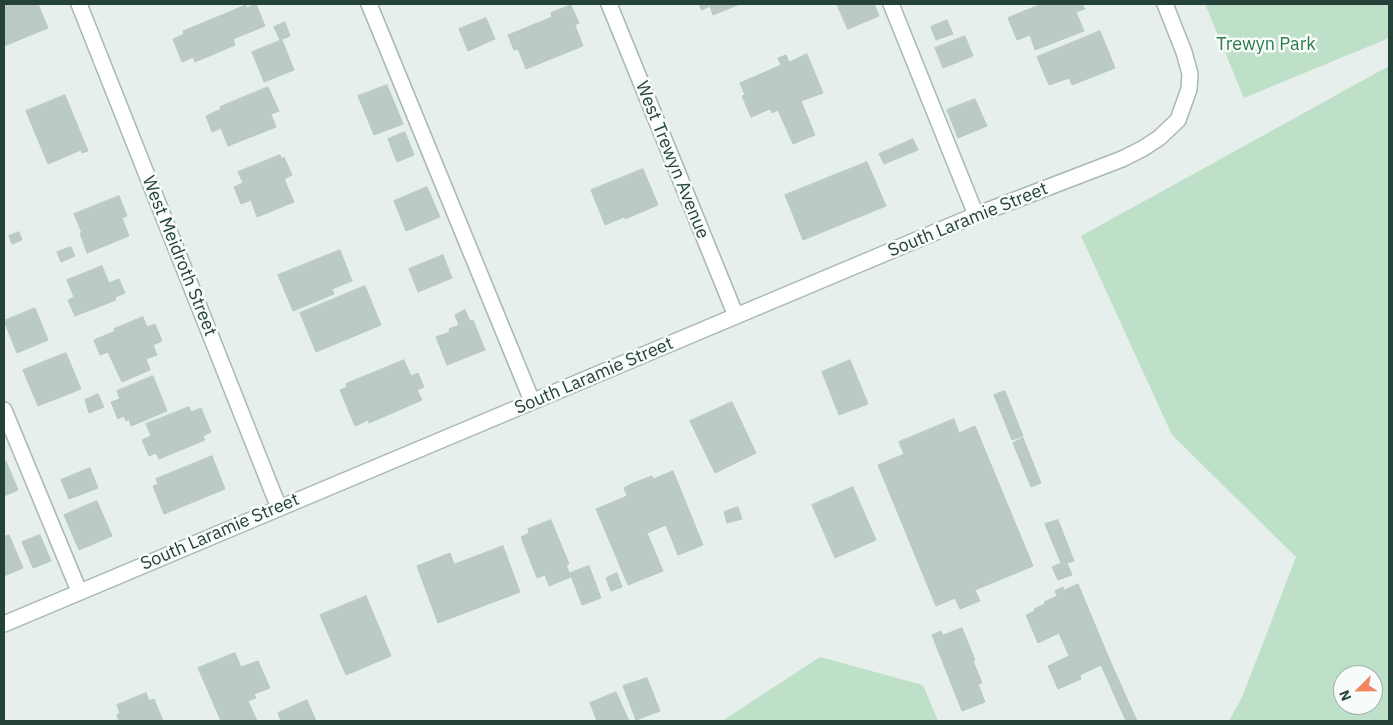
<!DOCTYPE html>
<style>
body{margin:0}
#map{position:relative;width:1393px;height:725px;overflow:hidden;background:#e6efeb;font-family:"IBM Plex Sans",sans-serif}
canvas{display:block}
.frame{position:absolute;inset:0;border:5px solid #24423a;pointer-events:none}
.north{position:absolute;left:1333px;top:665px;width:50px;height:50px;box-sizing:border-box;background:#f7fbf9;border:1px solid #a3b1ad;border-radius:50%;rotate:247deg;font-size:14px;font-weight:700;line-height:20px;text-align:center;color:#24423a}
.north::after{content:'';display:block;margin:auto;width:18px;height:22px;background:#f4845f;clip-path:polygon(50% 0,100% 100%,50% 72%,0 100%)}
</style>
<div id="map">
<canvas width="1393" height="725"></canvas>
<div class="frame"></div>
<div class="north">N</div>
</div>
<script>
const g = document.querySelector('canvas').getContext('2d');
g.lineJoin = 'round';
function paint(path, color) { g.fillStyle = color; g.fill(path, 'evenodd'); }
function trace(path, color, width, dash) { g.strokeStyle = color; g.lineWidth = width; g.lineCap = dash ? 'butt' : 'round'; g.setLineDash(dash || []); g.stroke(path); }
function drawText(font, color, halo, rows, align = 'center') {
  g.font = font + ' "IBM Plex Sans",sans-serif'; g.lineWidth = 5; g.setLineDash([]); g.textBaseline = 'middle'; g.strokeStyle = halo; g.fillStyle = color; for (const [text, x, y, turn = 0] of rows) {
    g.save(); g.translate(x, y); g.rotate((+turn || 0) * Math.PI / 180); g.textAlign = isNaN(turn) ? turn : align; if (halo) g.strokeText(text, 0, 0); g.fillText(text, 0, 0); g.restore();
  }
}
paint(new Path2D(`
 M1205 4H1389V38L1244 98Z
 M1389 66V721H1229L1243 695 1296 557 1172 435 1081 236ZM1343 675H1373V705H1343Z
 M820 657 923 685 938 721H722Z`), '#bfe0c8');
const building = new Path2D(`
 M4 4H38L48 28 4 46Z
 M256 4 265 26 233 39 235 45 195 62 193 57 182 62 173 39 184 34 183 31 246 5V8Z
 M699 4H740L713 15 710 6 702 10Z
 M837 4H874L879 16 848 29Z
 M1042 4H1082L1085 9 1076 12 1084 31 1035 50 1030 35 1017 40 1008 18Z
 M571 5 579 23 575 25 583 46 526 69 518 49 514 50 508 35 552 17 551 13Z
 M486 18 495 39 468 51 459 29Z
 M947 20 953 34 936 40 931 27Z
 M285 22 290 36 280 40 274 27Z
 M1100 31 1115 68 1072 85 1069 78 1049 85 1037 57Z
 M965 36 973 56 943 68 935 48Z
 M282 40 294 70 264 82 252 52Z
 M807 54 823 93 801 101 815 135 793 144 778 110 772 113 770 109 751 117 742 96 745 95 740 83 781 65 778 58 786 55 789 62Z
 M387 85 403 124 374 135 358 96Z
 M268 87 279 111 271 114 276 127 228 146 221 128 212 132 206 116 221 109 220 107Z
 M65 95 88 151 82 153 81 150 48 164 26 111Z
 M975 99 987 126 958 138 947 110Z
 M405 132 414 155 397 162 388 139Z
 M913 139 918 150 884 164 879 154Z
 M280 155 282 159 284 157 292 175 284 179 294 202 257 217 251 200 241 204 234 187 243 183 238 172Z
 M867 162 886 206 803 240 785 195Z
 M643 169 658 205 625 219 624 217 605 225 591 190Z
 M427 187 440 217 406 231 394 201Z
 M119 196 127 216 122 218 129 236 87 253 80 233H82L74 214Z
 M19 232 22 240 12 244 9 236Z
 M71 247 75 256 61 262 57 252Z
 M340 250 352 281 332 289 334 294 293 311 278 275Z
 M443 255 452 278 418 292 409 269Z
 M102 266 109 283 119 279 125 293 115 297 116 300 75 316 68 300 74 297 67 280Z
 M365 286 381 325 316 352 300 313Z
 M35 308 48 340 17 353 4 321Z
 M465 310 470 321 473 320 485 350 447 365 436 337 450 332 449 329 459 325 455 315Z
 M143 317 147 327 155 324 162 341 153 345 157 355 146 359 150 370 122 382 108 352 100 355 94 340 115 331 114 329Z
 M66 353 81 389 38 406 23 370Z
 M404 360 411 376 418 373 424 387 417 390 422 400 369 423 368 420 355 426 340 390 347 387 346 384Z
 M850 360 868 404 839 415 822 372Z
 M153 376 167 411 131 426 129 419 126 421 124 416 118 419 111 402 120 399 117 391Z
 M1005 391 1023 436 1012 440 994 395Z
 M98 394 104 407 89 413 85 400Z
 M732 402 756 453 715 473 690 421Z
 M189 407 191 412 201 408 211 432 203 436 205 440 159 459 156 453 149 456 142 440 151 436 146 424Z
 M954 419 959 433 975 426 1033 566 975 590 980 601 960 609 955 598 936 606 878 465 904 454 899 442Z
 M1023 438 1041 483 1031 487 1013 443Z
 M212 456 225 489 164 514 153 486 158 484 156 479Z
 M6 461 18 490 4 496V462Z
 M90 468 98 488 69 499 61 480Z
 M673 471 703 545 678 555 666 525 647 533 663 571 628 585 596 509 627 496 624 488 633 483 652 476 653 479Z
 M853 487 876 540 835 558 812 505Z
 M97 501 112 536 79 550 64 515Z
 M738 507 742 519 727 523 724 512Z
 M551 520 569 564 566 565 571 577 549 586 545 575 537 578 521 537 529 533 528 529Z
 M1058 520 1074 561 1067 563 1072 575 1058 580 1052 567 1061 563 1045 524Z
 M9 535 23 568 4 576V537Z
 M40 535 51 561 33 568 22 542Z
 M503 546 520 592 438 623 417 566 450 553 454 564Z
 M589 566 601 598 582 605 570 573Z
 M617 573 622 587 611 591 606 578Z
 M1078 584 1111 663 1137 721H1126L1101 665 1080 675 1081 679 1058 689 1048 666 1069 656 1059 633 1038 643 1026 615 1035 611 1034 609 1045 604 1044 602 1057 596 1055 591 1063 587 1064 590Z
 M366 596 391 656 346 675 320 615Z
 M962 628 975 660 973 661 982 683 978 684 985 702 962 711 932 635 941 631 943 635Z
 M235 653 241 667 258 661 270 688 254 694 256 698 248 701 257 721H221L198 668Z
 M647 678 660 711 636 720 623 686Z
 M616 692 629 721H597L590 703Z
 M146 693 149 701 154 699 163 721H119L117 715 120 713 117 705Z
 M307 700 316 721H281L278 713Z`);
paint(building, '#bbcac4');
trace(building, '#b8c9c2', 1);
const minor = new Path2D(`
 M79 4 279 508
 M369 4 532 401
 M609 4 736 316
 M891 4 976 215
 M4 410 79 591
 M4 624 976 215 1122 159 1142 149 1159 138 1178 120 1189 89 1190 74 1184 52 1165 4`);
trace(minor, '#a8b8b2', 18);
trace(minor, '#fff', 15);
drawText('18px', '#2d7a4b', '#f7fbf9', [
 ["Trewyn Park",1266,45]
]);
drawText('18px', '#24423a', '#f7fbf9', [
 ["West Trewyn Avenue",672,160,68],
 ["South Laramie Street",968,220,-22],
 ["West Meidroth Street",179,256,68],
 ["South Laramie Street",594,376,-23],
 ["South Laramie Street",220,532,-23]
]);
</script>
